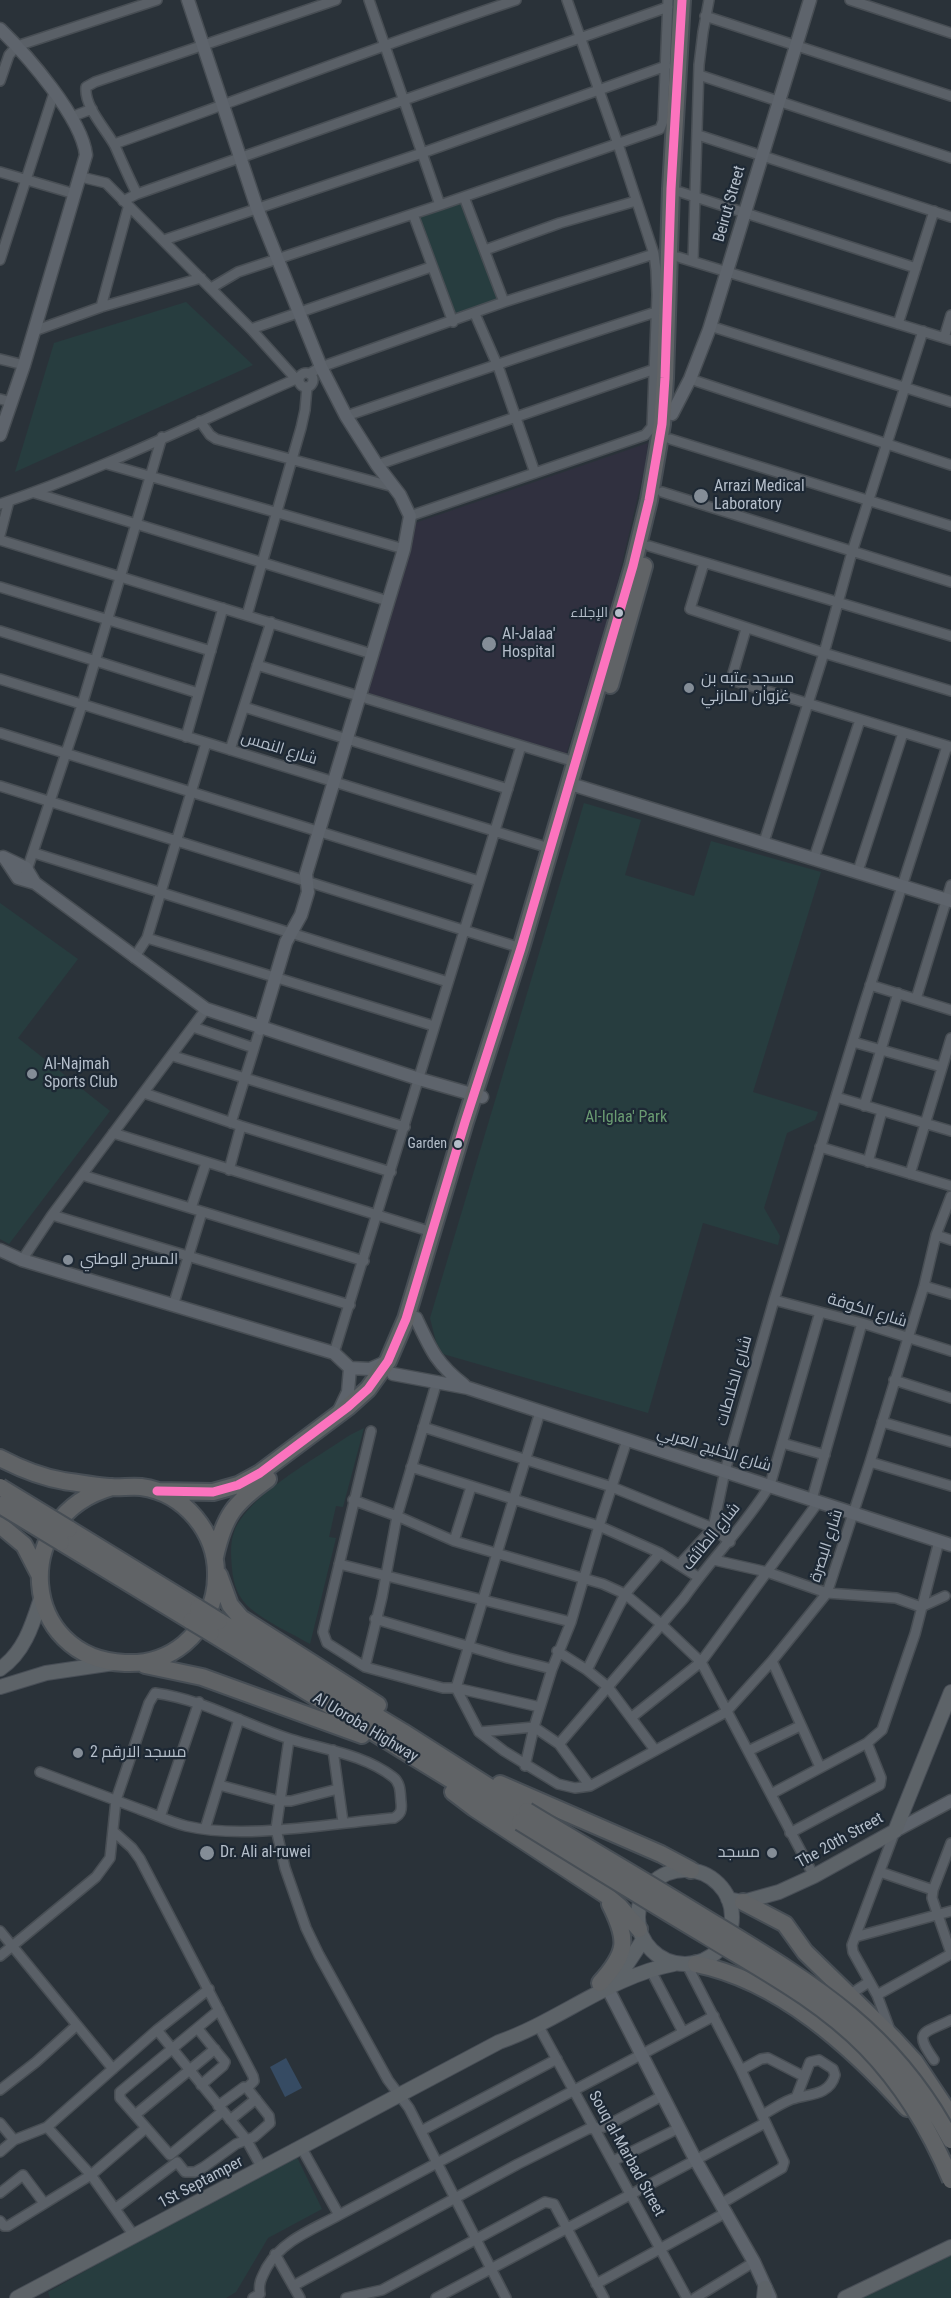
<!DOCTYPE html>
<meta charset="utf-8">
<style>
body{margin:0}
canvas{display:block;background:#2a3239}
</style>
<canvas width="951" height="2298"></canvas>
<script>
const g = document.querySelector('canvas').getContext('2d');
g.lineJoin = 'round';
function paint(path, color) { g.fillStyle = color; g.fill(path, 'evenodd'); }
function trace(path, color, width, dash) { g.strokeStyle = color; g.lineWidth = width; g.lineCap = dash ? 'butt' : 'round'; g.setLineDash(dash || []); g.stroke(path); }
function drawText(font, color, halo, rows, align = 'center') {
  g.font = font + ' "Roboto Condensed",Cairo,sans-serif'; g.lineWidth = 4.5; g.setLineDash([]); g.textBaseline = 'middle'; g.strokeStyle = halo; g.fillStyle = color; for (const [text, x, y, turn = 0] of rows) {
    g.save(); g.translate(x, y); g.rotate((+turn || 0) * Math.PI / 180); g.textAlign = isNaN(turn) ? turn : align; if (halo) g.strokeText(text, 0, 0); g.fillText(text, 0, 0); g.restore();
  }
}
paint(new Path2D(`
 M648 443 645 466 614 597 566 755 364 694 415 523Z`), '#30303f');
paint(new Path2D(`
 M464 197 504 302 453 321 414 215Z
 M186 302 253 365 15 472 54 343Z
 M584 803 641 820 625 875 694 896 711 841 821 872 753 1092 818 1112 815 1120 787 1133 764 1208 780 1236 778 1245 703 1223 648 1413 443 1354 436 1342 430 1318Z
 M0 903 78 959 18 1038 110 1111 9 1244 0 1239Z
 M364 1428 343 1507 336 1506 329 1537 336 1538 310 1644C291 1633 268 1623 251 1609 238 1598 233 1584 232 1568 231 1556 230 1543 234 1532 247 1496 318 1457 350 1435Z
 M295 2153 322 2209 268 2238 236 2292 226 2298H50L48 2292Z
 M951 2251V2298H854Z`), '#273d3f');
paint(new Path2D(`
 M286 2058 302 2088 285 2097 270 2067Z`), '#364b63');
const street = new Path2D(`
 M369 0 440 205
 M850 0 951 33
 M705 16 951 96
 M699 75 951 158
 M0 81 9 55 17 46 157 0
 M71 117 92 109
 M698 135 951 217
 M114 144C248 97 380 45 516 0
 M0 172 75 194
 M81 177 106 183 251 329 296 379
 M680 192 916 268
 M137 194C129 178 122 162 115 146 106 129 84 107 86 87L95 82 336 0
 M464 197 504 302
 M123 201 137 194 668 7
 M413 214 453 322
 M164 240 422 153 666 66
 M485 250 560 223 636 201
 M678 257 951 340
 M0 260 54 93
 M693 261 699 65 703 32 709 0
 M211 288 238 272 440 205 660 129 663 121 668 0
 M101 307 128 208
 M475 314 499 369 535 473
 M898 324 934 211
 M710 326 951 402
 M251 329 431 267
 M34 331 101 307 201 278
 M944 338 951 315
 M0 359 24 365
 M299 380a7 7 0 1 1 14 0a7 7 0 1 1-14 0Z
 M309 374 321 367 504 302 654 254
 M690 379 951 465
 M0 399 12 402
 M346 416C449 381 552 345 656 312
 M200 421 210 435 216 439 394 487
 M670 439 951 526
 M107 464 404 549
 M377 465 655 369
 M662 492 951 582
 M35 493 388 601
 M0 504C102 470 198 421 296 379L299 380
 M410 516 645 435 652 427 657 295 656 270 654 254 618 144 567 0
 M0 535 9 501
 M0 540 372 654
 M649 546 951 636
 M704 563 690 609 824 653 951 691
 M0 587 211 651
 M247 615 301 428 305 410 307 387
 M746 629 731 680 951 747
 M0 631 198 693
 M257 665 575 762
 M0 679 549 848
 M244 707 508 789
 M0 733 479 881
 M186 737 223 608
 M230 750 271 622
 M0 786 521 948
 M764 842 824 653 852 552 923 331
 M34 853 448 982
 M814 858 860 720
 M858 871 903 733
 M26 873 82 705 162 437
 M147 938 434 1026
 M134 958 147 938 206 743
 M870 985 951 1010
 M916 999 951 885
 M193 1027 254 1048
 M853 1042 942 1067
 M173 1056 405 1127
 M144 1093 241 1126 391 1172
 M836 1097 951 1131
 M864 1106 898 993
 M231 1123 260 1029
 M113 1133 432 1232
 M820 1147 951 1186
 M868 1162 882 1111
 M229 1170 241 1126
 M910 1174 951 1038
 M82 1175 364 1261
 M191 1208 206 1163
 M52 1215 350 1305
 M936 1235 951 1240
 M22 1260 52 1215 206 1009
 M924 1286 951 1294
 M774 1300 862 1323 951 1351
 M173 1306 202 1212
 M334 1353 521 746
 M894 1380 951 1398
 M540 1412 456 1688 479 1732 504 1751 558 1784 575 1788 590 1786 726 1712 772 1661 827 1593 870 1462 924 1286 936 1235 951 1196
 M882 1422 951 1442
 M423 1427 612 1487 713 1528 730 1542
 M371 1431 323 1632 327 1643 365 1667 443 1688H456L540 1707
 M782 1443 825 1455
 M870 1462 951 1486
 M411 1467 599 1526 660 1553 698 1577
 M812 1499 862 1323
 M353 1500 397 1516 454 1541 603 1584 625 1594 661 1624 701 1662 814 1876
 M454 1541 471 1487
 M714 1560 767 1572 827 1593 896 1598 921 1607 945 1596
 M339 1564 571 1622
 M679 1565 713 1528 725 1471 774 1300 863 1008 947 746
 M375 1619 508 1658 552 1669
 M557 1651 587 1670 608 1687 655 1750
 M772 1661 820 1767
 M365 1667 382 1597 397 1516 435 1388
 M587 1670 625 1594 660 1553
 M632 1717 701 1662 819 1501
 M479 1732 534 1727 559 1744 590 1786
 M289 1739 276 1829 285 1868 306 1928 319 1955 388 2080 409 2108 506 2298
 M559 1744 684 1598C711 1559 745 1526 770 1485L820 1312
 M333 1750 343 1822
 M748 1751 800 1726
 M525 1766 534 1727 552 1669 571 1622 599 1526 627 1440
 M219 1785 279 1801H291L338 1789
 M771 1794 867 1743 882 1730 915 1634 939 1541
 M160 1817 199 1702
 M205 1829 239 1719
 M113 1831 132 1848 140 1859 253 2076 254 2081 247 2088
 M790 1833 880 1785 881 1778 867 1743
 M951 1843 933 1890 932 1898 951 1953
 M880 1872 933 1890
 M0 1931 113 2069
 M855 1937 951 1911
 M0 1956 96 1877 110 1858 116 1800 149 1703 155 1693C205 1700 243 1724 290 1739 325 1750 363 1754 393 1777 401 1783 400 1793 401 1802 402 1810 401 1814 394 1818 333 1823 245 1840 186 1826 170 1822 154 1814 139 1809 106 1797 73 1784 40 1772
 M687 1965 741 2070 784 2162 782 2168 722 2203
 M650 1969 683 2032
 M849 1995 869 1982
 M877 1995 951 1954
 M538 2025 687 2298
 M198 2029 225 2062 223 2066 201 2085
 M157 2030 209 1989
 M890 2030 877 1995 853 1952 852 1945 895 1831
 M215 2049 135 2115 170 2155 223 2111
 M934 2060C913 2030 923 2034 951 2020
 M741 2070 761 2059 768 2058 803 2076
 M0 2090 36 2062 77 2025
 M135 2115 120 2098V2092L219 2010
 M762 2115C772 2110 785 2100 796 2098 812 2094 830 2094 835 2075L833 2069 819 2060 810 2062 796 2098
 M230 2120 256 2099
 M0 2123 14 2140 47 2127 157 2030 246 2139 262 2168
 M47 2127 91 2175 135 2237
 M421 2131 557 2059
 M0 2152 14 2140
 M613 2161 679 2128
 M0 2193 23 2175 44 2203
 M116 2208 177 2162 185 2172H195L204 2167 236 2144 254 2137 270 2123 269 2116 247 2088 244 2087 218 2106
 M339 2215 714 2016
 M0 2221 4 2226H8L91 2175 146 2128
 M275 2254 300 2298
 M596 2284 727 2212
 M293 2286 518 2164 588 2129 604 2127 662 2096
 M253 2298 260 2294C258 2283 262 2277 267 2267 283 2240 312 2230 339 2215L301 2147
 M346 2298 382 2290 545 2202 554 2204 604 2298
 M436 2298 765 2123
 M695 2298 754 2262`);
const secondary = new Path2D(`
 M188 0 257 208 321 367 346 416 377 465 400 495 410 516 404 549 306 874 308 892 301 915 286 942 260 1029
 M0 29C27 55 82 118 86 155L24 365 0 435
 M672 414 690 379 709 330 810 0
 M577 786 951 901
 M3 857 26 868 35 883
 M6 860 18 878 35 883 206 1009 419 1079 482 1097
 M0 1250 22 1260 334 1353 350 1368 348 1392 338 1413
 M416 1318C431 1350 436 1363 464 1385
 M350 1368 370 1369 388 1361
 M393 1374 468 1388 951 1545
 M895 1831 951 1801
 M608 1989 695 2159 754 2262 770 2297`);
const primary = new Path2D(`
 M0 1669C25 1652 33 1623 42 1595
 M0 1687 46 1673 114 1663
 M638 1917a47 47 0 1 1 94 0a47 47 0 1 1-94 0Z
 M728 1899 743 1902 779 1892 814 1876 895 1831 951 1692
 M604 1980 625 1967 643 1940
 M17 2298 499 2042C559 2021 611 1976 674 1964
 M764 2298 765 2288
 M845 2298 951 2247`);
const highway = new Path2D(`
 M610 685 644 566
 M0 1458C21 1469 41 1477 64 1481 79 1483 94 1486 109 1487 120 1488 130 1486 141 1487 185 1493 217 1533 216 1576 216 1603 204 1627 184 1644 167 1658 146 1664 125 1663 20 1659 8 1516 112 1487
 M157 1491 213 1492 238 1485 260 1473 348 1407 368 1389 388 1361 406 1319 465 1122 521 948 633 566 649 500 662 424 665 378 671 189 682 0
 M0 1525 24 1545 39 1574
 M69 1529 198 1608
 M61 1542 191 1621
 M215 1557C224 1516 234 1503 268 1479
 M219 1575 230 1605 241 1618 378 1705
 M219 1621 403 1732 527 1811
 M211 1633 520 1822
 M145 1665 202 1677 362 1735
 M500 1784 661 1854 691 1870
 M453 1792 474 1808 606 1895 619 1906 639 1929
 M743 1902 785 1924 805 1952 893 2038 915 2062 951 2116
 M696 1964C780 1981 851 2046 907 2108
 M600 1983C628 1952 628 1940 610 1904`);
trace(street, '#484e54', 12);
trace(secondary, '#484e54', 15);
trace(primary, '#484e56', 16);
trace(highway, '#474e55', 20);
trace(street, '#5a6067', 9);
trace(secondary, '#5e646c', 12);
trace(primary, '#5d6368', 14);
trace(highway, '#606366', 16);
const highwayBridge = new Path2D(`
 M0 1487 69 1529
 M0 1505 61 1542
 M198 1608 219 1621
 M191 1621 211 1633
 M527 1811C588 1848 649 1883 710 1921 812 1983 894 2031 951 2140
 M520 1822C583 1861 646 1900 710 1938 764 1971 821 2001 866 2047 902 2084 931 2132 951 2180`);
trace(highwayBridge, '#474e55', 20, []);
trace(highwayBridge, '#606366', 16);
trace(new Path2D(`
 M157 1491 213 1492 238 1485 260 1473 348 1407 368 1389 388 1361 406 1319 465 1122 521 948 633 566 649 500 662 424 665 378 671 189 682 0`), '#fc73be', 9);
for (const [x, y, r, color] of [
 [701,496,8,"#848d97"],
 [619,613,5,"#b4beca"],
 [489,644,8,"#848d97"],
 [689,688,6,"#848d97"],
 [32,1074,6,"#848d97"],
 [458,1144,5,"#b4beca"],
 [68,1260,6,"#848d97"],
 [78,1753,6,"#848d97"],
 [207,1853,8,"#848d97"],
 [772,1853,6,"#848d97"]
]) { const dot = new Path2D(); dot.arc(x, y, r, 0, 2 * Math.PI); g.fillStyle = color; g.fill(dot); trace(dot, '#1d2834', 2); }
drawText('14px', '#b4beca', '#1d2834', [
 ["الإجلاء",608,613],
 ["Garden",447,1144]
], 'right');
drawText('16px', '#b4beca', '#1d2834', [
 ["Beirut Street",730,204,-74],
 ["شارع النمس",279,749,17],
 ["شارع الكوفة",867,1311,17],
 ["شارع الخلاطات",735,1381,-74],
 ["شارع الخليج العربي",714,1450,17],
 ["شارع الطائف",712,1537,-51],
 ["شارع البصرة",827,1546,-72],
 ["Al Uoroba Highway",365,1728,31],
 ["The 20th Street",840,1841,-29],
 ["Souq al-Marbad Street",626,2154,61],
 ["1St Septamper",201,2183,-28]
]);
drawText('16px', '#b4beca', '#1d2834', [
 ["Arrazi Medical",714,487],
 ["Laboratory",714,505],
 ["Al-Jalaa'",502,635],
 ["Hospital",502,653],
 ["مسجد عتبه بن",701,679],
 ["غزوان المازني",701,697],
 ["Al-Najmah",44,1065],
 ["Sports Club",44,1083],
 ["المسرح الوطني",80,1260],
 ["مسجد الارقم 2",90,1753],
 ["Dr. Ali al-ruwei",220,1853],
 ["مسجد",760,1853,"right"]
], 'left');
drawText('16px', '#6a9c72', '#1d2834', [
 ["Al-Iglaa' Park",626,1118]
]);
</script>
